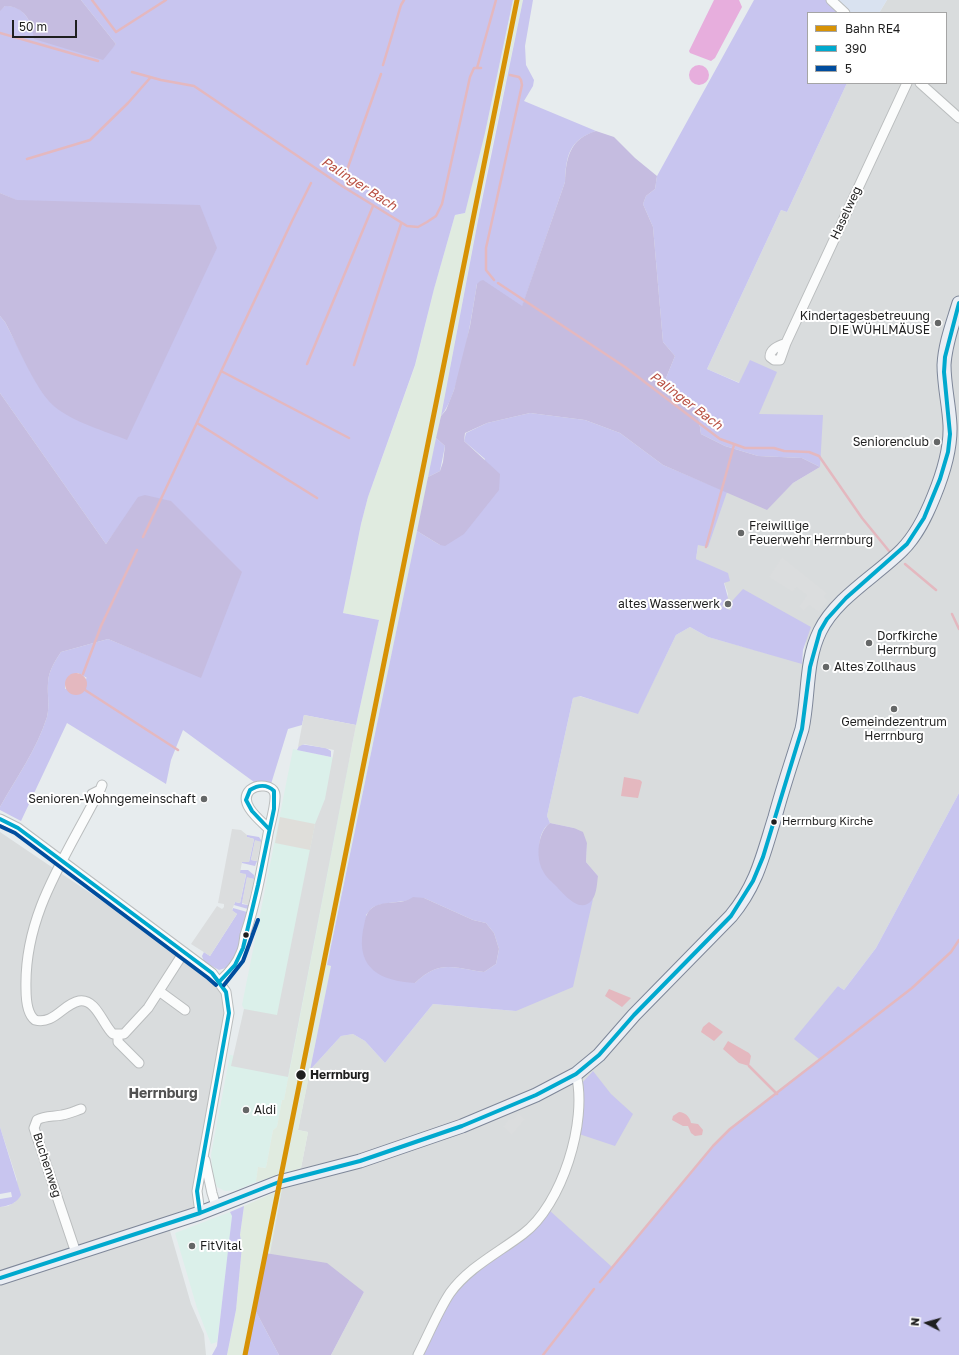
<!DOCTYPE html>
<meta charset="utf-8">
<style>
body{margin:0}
#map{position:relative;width:959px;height:1355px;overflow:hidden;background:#e7ecee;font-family:"Golos Text",sans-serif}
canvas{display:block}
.legend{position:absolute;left:807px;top:12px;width:140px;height:72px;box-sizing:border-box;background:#fff;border:1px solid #a5a5a5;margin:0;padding:5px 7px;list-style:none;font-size:12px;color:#1f1f1f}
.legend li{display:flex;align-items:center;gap:8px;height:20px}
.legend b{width:20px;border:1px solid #a5a5a5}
.north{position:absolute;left:907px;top:1303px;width:40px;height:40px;-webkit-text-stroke:3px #fff;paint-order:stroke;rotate:276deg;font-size:11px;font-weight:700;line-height:16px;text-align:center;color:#1f1f1f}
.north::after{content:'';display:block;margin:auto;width:14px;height:18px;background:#1f1f1f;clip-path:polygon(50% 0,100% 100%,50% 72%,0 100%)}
.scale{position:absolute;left:12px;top:20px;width:65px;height:18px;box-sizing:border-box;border:2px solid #1f1f1f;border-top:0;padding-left:5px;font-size:12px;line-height:14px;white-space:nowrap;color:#1f1f1f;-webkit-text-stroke:3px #fff;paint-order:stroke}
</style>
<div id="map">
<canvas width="959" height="1355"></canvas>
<ul class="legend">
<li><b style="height:5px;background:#d79205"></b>Bahn RE4</li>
<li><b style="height:5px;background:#00a9ce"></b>390</li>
<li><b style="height:5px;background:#004d9e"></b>5</li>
</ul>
<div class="north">N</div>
<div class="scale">50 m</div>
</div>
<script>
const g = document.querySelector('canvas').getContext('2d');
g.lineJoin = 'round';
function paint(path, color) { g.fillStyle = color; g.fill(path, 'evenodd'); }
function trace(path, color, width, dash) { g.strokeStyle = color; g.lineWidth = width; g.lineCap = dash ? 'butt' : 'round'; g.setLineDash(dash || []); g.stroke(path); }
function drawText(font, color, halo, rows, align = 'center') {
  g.font = font + ' "Golos Text",sans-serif'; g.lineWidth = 4; g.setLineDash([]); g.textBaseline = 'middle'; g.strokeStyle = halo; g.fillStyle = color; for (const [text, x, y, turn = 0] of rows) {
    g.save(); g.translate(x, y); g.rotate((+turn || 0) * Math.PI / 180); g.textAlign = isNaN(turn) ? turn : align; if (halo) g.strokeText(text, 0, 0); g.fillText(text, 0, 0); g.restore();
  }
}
paint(new Path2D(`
 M887 0H959V793L876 948 844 990 838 986 817 1056 820 1059 730 1129 713 1146 612 1267 421 1355H331L364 1292 269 1254 285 1173 301 1168 308 1132 298 1130 310 1070 341 1036 353 1034 365 1041 385 1063 433 1004 516 1011 598 876 586 862 587 843 574 828 550 823 547 816 573 698 579 696 638 713 676 635 690 627 708 637 802 663 806 641 730 606 732 607 730 610 722 606 723 603 725 604 728 594 724 582 702 562 696 559 707 483 767 509 793 483 820 467 759 414 751 360 740 383 707 369 781 210 787 212 847 83H946V13H879Z
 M0 832 220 981 228 1001 199 1173 200 1213 168 1224 191 1304 204 1334 206 1355H0V1207L8 1206 15 1202 17 1180 0 1127Z`), '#d9dcdd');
paint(new Path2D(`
 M293 749 350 761 284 1100H282L277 1127 273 1130 266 1168 258 1167 256 1182 237 1190 225 1191 217 1187 213 1175 211 1155 213 1144 230 1055 235 1056 244 1009 242 1005Z
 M230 1212 232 1216 230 1242 217 1342 211 1344 197 1308 175 1233Z`), '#dbf0ea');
paint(new Path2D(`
 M513 0H523L486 176 441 416 327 965 331 966 298 1130 308 1132 301 1168 256 1182 258 1167 266 1168 273 1130 277 1127 282 1100H284L356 725 379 620 343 613 361 524 368 497 415 366 434 289 455 215 465 213 485 133Z
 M282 1189 251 1355H227L236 1310 242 1246 240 1235 244 1206Z`), '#e0ebe0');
paint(new Path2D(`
 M836 0H887L879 13H850Z`), '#d9e2f0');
paint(new Path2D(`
 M81 0H513L485 133 465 213 455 215 434 289 415 365 368 497 361 524 343 613 379 620 356 725 304 715 302 725 288 729 271 784 254 782 183 730 171 760 166 784 67 723 21 821 0 810V807C16 778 37 749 47 717 50 705 47 695 48 683 48 672 55 661 61 652L108 639 201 677 119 526 106 544 0 393V316L5 322 35 380 93 426 108 432 16 200 0 193V10L5 6C22 6 26 15 33 28L106 54 116 44ZM78 673 87 678 65 689V684L69 676Z
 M523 0H533L525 46 526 65 534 80 533 86 524 101 596 131C569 140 566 156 565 182L522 307 477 284C472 314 460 395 441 416L479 215Z
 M754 0H827L840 13H808V83H847L787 212 781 210 707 369 739 383 750 360 777 372 759 414 823 415 820 467 802 458 758 456 725 446 701 434 697 408 666 378 675 356 663 342 653 227 643 204 646 196 655 189 657 176Z
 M530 413 585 420 620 433 663 465 727 492 708 547 698 545 696 559 728 573 730 581 724 583 728 598 722 606 730 610 732 607 730 606 733 600 743 589 811 627 803 650 802 664 708 637 690 627 676 635 638 714 580 696 573 698 547 816 550 823C538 832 539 846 540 861L586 904 593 899 573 987 516 1011 433 1004 385 1063 365 1041 353 1034 341 1036 310 1070 331 966 327 965 417 531 440 545 485 459 464 441 466 433 487 423ZM424 898 473 920 486 923 494 933 499 949 496 964 484 972C453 968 440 959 415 983L366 915C368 913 370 909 372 908 380 902 412 901 424 898Z
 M436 438 445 446 440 471 428 477Z
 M300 744 326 748 331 751V757L297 750Z
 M959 793V1355H421L452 1295 470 1277 549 1210 612 1267 713 1146 730 1129 819 1059 794 1039 838 986 844 990 876 948Z
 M247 835 259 837 261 840V842L255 841 251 860 257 861 255 866 242 863V861L249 862 254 839 247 837Z
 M240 870H248L254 875V879L247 878 242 904 248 905V909L234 905 235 902 240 903 246 875 240 873Z
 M233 908 247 912C243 932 240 949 229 967L219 970 204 962 202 956 204 952 210 956 237 914 232 911Z
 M593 1071 611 1094 633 1114 615 1146 579 1134 582 1083Z
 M0 1127 21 1195C17 1203 9 1206 0 1207V1199L12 1197 11 1192 0 1194Z
 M244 1206 240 1235 242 1246 236 1310 227 1355H212L217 1346 232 1216 230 1212Z
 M254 1308 279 1355H245Z`), '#c8c5ef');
paint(new Path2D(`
 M0 0H81L116 44 103 60 34 39C32 21 24 6 5 6L0 11Z
 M596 131 614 137 635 158 657 176 655 189 646 196 643 204 653 227 663 342 675 356 666 378 697 408 701 434 725 446 758 456 802 458 820 467 793 483 767 510 663 465 620 433 585 420 530 413 487 423 465 433 464 441 500 474 499 490 464 534 445 546 440 545 417 531 428 477 440 471 443 462 445 446 436 438 441 416 446 410 454 390 470 326 477 284 480 281 483 280 522 306 565 182C566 157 570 139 596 131Z
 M0 193 17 200 200 205 217 248 127 440C105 431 73 422 55 407 35 390 18 346 5 322L0 316Z
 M0 393 106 544 138 497 145 495 171 501 242 572 201 678 108 639 61 652C55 661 48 672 48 683 47 695 50 705 47 717 37 749 16 778 0 807Z
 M550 823 574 828 583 832 587 843 586 862 598 876C597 882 597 894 592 900 580 915 564 894 555 885 551 881 545 876 543 871 535 857 538 832 550 823Z
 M413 897 424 898 473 920 486 923 494 933 499 949 496 964 484 972C453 968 440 959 415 983 381 981 356 969 363 930 365 923 365 913 372 908 385 899 401 906 413 897Z
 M265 1253 327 1263 364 1292 331 1355H279L254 1308Z`), '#c5bce0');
paint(new Path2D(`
 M714 0H739L742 7 715 58 711 61 690 53 689 51Z
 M689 75a10 10 0 1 1 20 0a10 10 0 1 1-20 0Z`), '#e7aedd');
paint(new Path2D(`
 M782 557 827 593 824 597 828 600 819 612 809 605 804 611 799 607 807 595 796 587 793 592 769 577Z
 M304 715 356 725 288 1077 231 1066 244 1009 277 1015 315 824 325 799 334 750 304 744 298 747Z
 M232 829 241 830 247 835V837L254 839 249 862H242L240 873 246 874 240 903 235 902 232 910 237 914 210 956 191 944 217 906 222 909 224 907V904L218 903Z
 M255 840 261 842 257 861 251 860Z
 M247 877 254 879 248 905 242 903Z
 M518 1113 525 1119 512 1135 503 1127 508 1120 514 1119Z`), '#dbddde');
paint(new Path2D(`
 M280 817 315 824 310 850 275 843Z`), '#dfdeda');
paint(new Path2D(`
 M65 684a11 11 0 1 1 22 0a11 11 0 1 1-22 0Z
 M624 777 640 780 642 782 638 798 621 796Z
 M609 989 631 998 622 1007 605 996Z
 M709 1022 723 1032 714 1041 701 1032 703 1027Z
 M728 1041 749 1053 751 1056 749 1066 739 1063 723 1049Z
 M679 1112C685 1112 690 1117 691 1123L698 1124 703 1130 702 1135 695 1136 691 1133 688 1126H683L672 1120 673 1116Z`), '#e4b8bf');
trace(new Path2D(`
 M92 0 116 32 166 0
 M0 33 98 61
 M383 65 401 5 404 0
 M477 68 496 0
 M132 72 161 80 194 86 342 186 407 226 418 227 427 222 436 216 442 204 470 77 474 68H481
 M27 159 90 140 128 103 150 78
 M347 170 381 74
 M494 280 486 270V248L522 85 521 80 519 77 510 75
 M498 283 625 367 720 439 745 448H774L784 451 809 452 819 456 862 518 889 551
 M307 364 373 206
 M354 365 401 224
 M221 371 349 438
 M197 423 317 498
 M143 537 292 221 311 183
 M706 547 734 445
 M905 564 936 590
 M952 614 959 629
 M83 674 101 626 137 550
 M85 690 178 750
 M749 1066 777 1094
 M600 1282 713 1146 730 1129 912 988 951 952 959 940
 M543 1355 594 1289`), '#e4b8bf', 2.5);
const street = new Path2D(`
 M831 0 845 13
 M920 83 959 118
 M786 343 780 360H774L770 357C770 348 780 346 786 343L907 83
 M102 785 100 790 92 794 93 803C61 864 24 918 26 989 26 999 27 1014 35 1020 54 1025 63 1004 79 1001 96 998 103 1025 113 1034H124L148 1008 184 952
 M0 819 18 828 212 973 226 992 229 1013 197 1191 200 1213
 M220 981C229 973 237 964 241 953 244 947 244 941 245 935 256 902 262 868 268 834 270 824 276 805 275 795 274 784 257 784 250 790 237 803 261 821 269 829
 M159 991 185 1010
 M118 1035V1042L139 1063
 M205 1160 212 1193 216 1206
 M76 1253 34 1128 37 1120C46 1115 53 1117 62 1115 69 1114 75 1111 81 1109
 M418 1355C428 1336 438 1311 450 1293 469 1267 498 1253 523 1234 562 1205 588 1121 576 1074`);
const secondary = new Path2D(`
 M0 1278 200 1213 279 1182 360 1161 462 1126 536 1095 576 1074 599 1055 634 1015 731 916C757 885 763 855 775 817 783 787 793 758 802 729 809 697 805 661 820 631 836 598 876 576 902 550 917 535 926 516 934 496 943 474 951 448 950 425 949 405 944 385 944 365 945 344 953 323 959 303`);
trace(street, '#babdbe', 11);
trace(secondary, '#7e8799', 15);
trace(street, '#fbfcfc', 9);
trace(secondary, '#eaeef4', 13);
trace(new Path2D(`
 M0 819 18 828 212 973 226 992 229 1013 197 1191 200 1213
 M220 981 235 965 243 948 258 885 274 809V791C267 784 258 785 250 790L246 800 252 811 269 829
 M0 1278 200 1213 279 1182 360 1161 462 1126 536 1095 576 1074 599 1055 634 1015 731 916 753 881 763 857 802 729 810 667 820 631 827 619 846 598 907 544 924 518 940 479 948 452 950 434 944 372 945 357 959 303`), '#00a9ce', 4);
trace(new Path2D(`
 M0 826 15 833 208 978 216 985
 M224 985 243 961 258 920`), '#004d9e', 4);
trace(new Path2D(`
 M245 1355 517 0`), '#d79205', 5);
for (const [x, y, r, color] of [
 [938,323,4,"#656767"],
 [937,442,4,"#656767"],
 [741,533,4,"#656767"],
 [728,604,4,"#656767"],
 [869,643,4,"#656767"],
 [826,667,4,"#656767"],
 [894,709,4,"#656767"],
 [204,799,4,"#656767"],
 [774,822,3.5,"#1f1f1f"],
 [246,935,3.5,"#1f1f1f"],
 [301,1075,5.5,"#1f1f1f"],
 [246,1110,4,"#656767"],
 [192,1246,4,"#656767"]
]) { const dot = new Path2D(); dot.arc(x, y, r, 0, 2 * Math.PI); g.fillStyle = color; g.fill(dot); trace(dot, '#fff', 1.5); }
drawText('11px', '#1f1f1f', '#fff', [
 ["Herrnburg Kirche",782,822]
], 'left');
drawText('12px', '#1f1f1f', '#fff', [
 ["Haselweg",846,213,-65],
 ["Buchenweg",47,1165,72]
]);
drawText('12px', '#1f1f1f', '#fff', [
 ["Kindertagesbetreuung",930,316,"right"],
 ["DIE WÜHLMÄUSE",930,330,"right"],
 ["Seniorenclub",929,442,"right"],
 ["Freiwillige",749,526],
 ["Feuerwehr Herrnburg",749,540],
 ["altes Wasserwerk",720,604,"right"],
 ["Dorfkirche",877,636],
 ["Herrnburg",877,650],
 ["Altes Zollhaus",834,667],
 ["Gemeindezentrum",894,722,"center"],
 ["Herrnburg",894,736,"center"],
 ["Senioren-Wohngemeinschaft",196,799,"right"],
 ["Aldi",254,1110],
 ["FitVital",200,1246]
], 'left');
drawText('bold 12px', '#1f1f1f', '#fff', [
 ["Herrnburg",310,1075]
], 'left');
drawText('italic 13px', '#b84f42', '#fff', [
 ["Palinger Bach",359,184,33],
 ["Palinger Bach",686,401,37]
]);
drawText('bold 14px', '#525252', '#fff', [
 ["Herrnburg",163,1094]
]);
</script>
